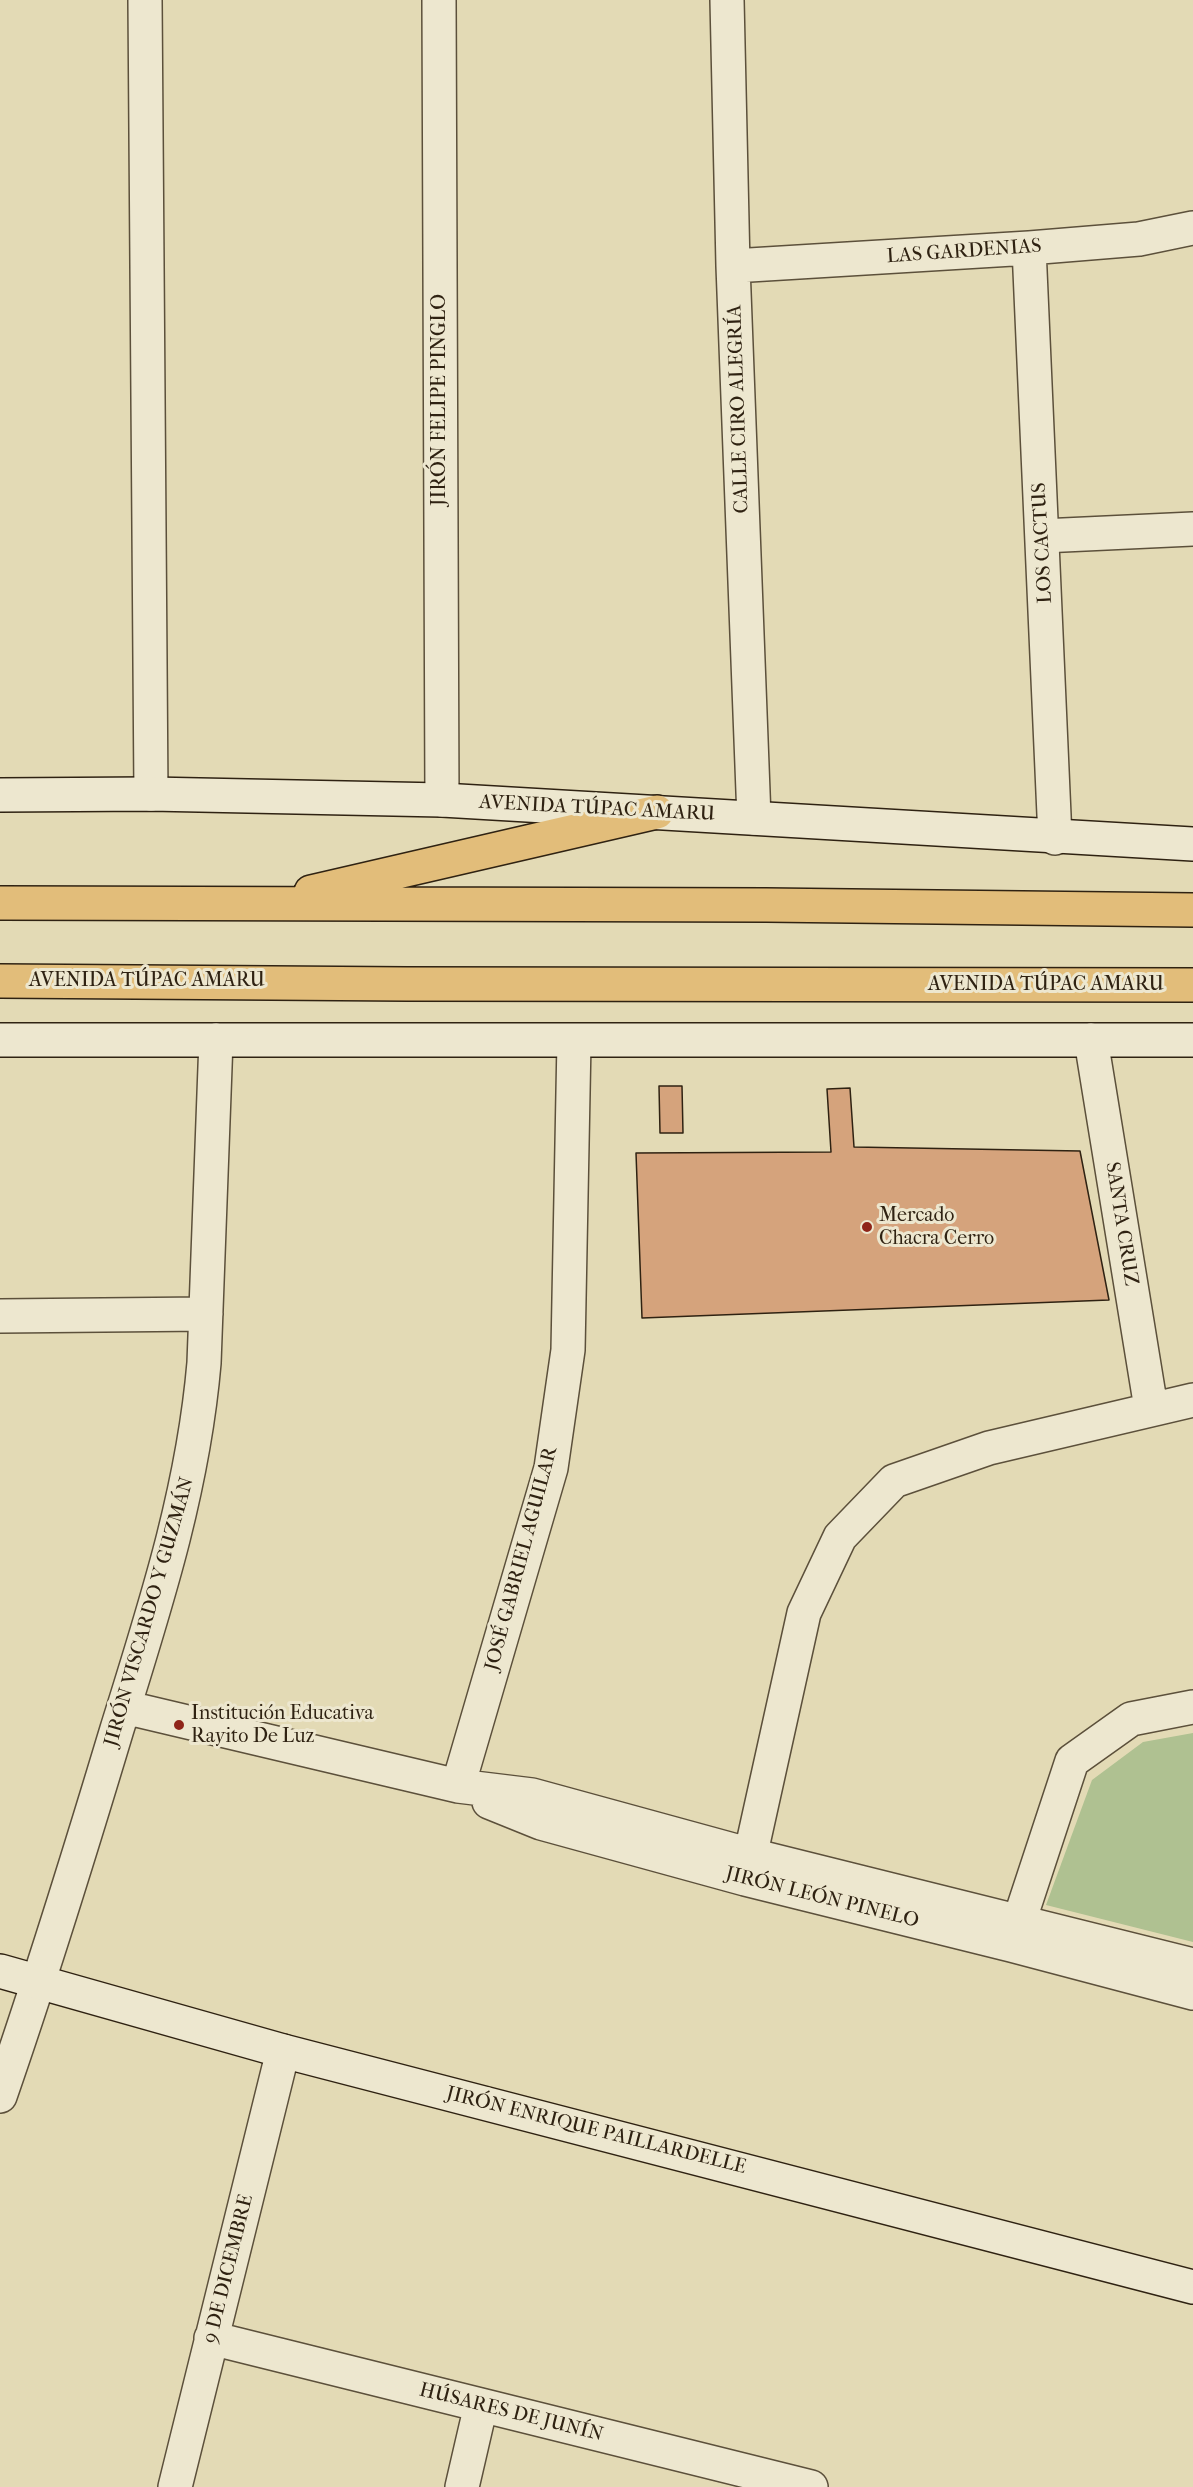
<!DOCTYPE html>
<meta charset="utf-8">
<style>
body{margin:0}
canvas{display:block;background:#e3dab5}
</style>
<canvas width="1193" height="2487"></canvas>
<script>
const g = document.querySelector('canvas').getContext('2d');
g.lineJoin = 'round';
function paint(path, color) { g.fillStyle = color; g.fill(path, 'evenodd'); }
function trace(path, color, width, dash) { g.strokeStyle = color; g.lineWidth = width; g.lineCap = dash ? 'butt' : 'round'; g.setLineDash(dash || []); g.stroke(path); }
function drawText(font, color, halo, rows, align = 'center') {
  g.font = font + ' "IM FELL French Canon",serif'; g.lineWidth = 6; g.setLineDash([]); g.textBaseline = 'middle'; g.strokeStyle = halo; g.fillStyle = color; for (const [text, x, y, turn = 0] of rows) {
    g.save(); g.translate(x, y); g.rotate((+turn || 0) * Math.PI / 180); g.textAlign = isNaN(turn) ? turn : align; if (halo) g.strokeText(text, 0, 0); g.fillText(text, 0, 0); g.restore();
  }
}
paint(new Path2D(`
 M1193 1733V1942L1046 1905 1092 1780 1143 1742Z`), '#afc191');
const building = new Path2D(`
 M659 1086H682L683 1133H660Z
 M850 1088 854 1147 1080 1151 1109 1300 642 1318 636 1153 831 1152 827 1089Z`);
paint(building, '#d5a37c');
trace(building, '#2f2212', 1.5);
const street = new Path2D(`
 M145 0 151 794
 M439 0 442 800
 M727 0 733 266 754 818
 M1029 248 1055 838
 M733 266 1029 248 1139 239 1193 228
 M1042 536 1193 529
 M1091 1040 1151 1408
 M0 1316 206 1314
 M124 1707 458 1786 532 1795 751 1855 1193 1965
 M458 1786 551 1468 568 1350 574 1041
 M489 1802 541 1823 745 1879 1011 1945 1193 1993
 M746 1875 804 1613 840 1537 894 1481 989 1448 1193 1400
 M1012 1943 1072 1761 1131 1719 1193 1707
 M0 2096C42 1975 80 1852 117 1729 155 1607 193 1491 204 1363L216 1040
 M211 2338 811 2487
 M175 2487 283 2051
 M462 2487 481 2405`);
const secondary = new Path2D(`
 M0 795 151 794 442 800 1193 844
 M0 1040H1193
 M0 1971 283 2051 1193 2287`);
const highway = new Path2D(`
 M311 892 657 812
 M0 903 766 905 1193 910
 M0 981 407 984 1193 985`);
trace(street, '#5c503b', 36);
trace(secondary, '#2f2212', 36);
trace(highway, '#2f2212', 36);
trace(street, '#ede7cf', 33);
trace(secondary, '#ede7cf', 33);
trace(highway, '#e2bd7a', 33);
for (const [x, y, r, color] of [
 [867,1227,6,"#8f2418"],
 [179,1725,6,"#8f2418"]
]) { const dot = new Path2D(); dot.arc(x, y, r, 0, 2 * Math.PI); g.fillStyle = color; g.fill(dot); trace(dot, '#ede7cf', 2); }
drawText('20px', '#2f2212', '#ede7cf', [
 ["LAS GARDENIAS",964,252,-4],
 ["JIRÓN FELIPE PINGLO",440,400,-90],
 ["CALLE CIRO ALEGRÍA",739,409,-92],
 ["LOS CACTUS",1043,543,-93],
 ["AVENIDA TÚPAC AMARU",597,809,3],
 ["AVENIDA TÚPAC AMARU",147,981],
 ["AVENIDA TÚPAC AMARU",1046,985],
 ["SANTA CRUZ",1121,1224,81],
 ["JOSÉ GABRIEL AGUILAR",522,1559,-75],
 ["JIRÓN VISCARDO Y GUZMÁN",150,1612,-74],
 ["JIRÓN LEÓN PINELO",822,1898,14],
 ["JIRÓN ENRIQUE PAILLARDELLE",596,2131,14],
 ["9 DE DICEMBRE",229,2269,-76],
 ["HÚSARES DE JUNÍN",511,2413,14]
]);
drawText('20px', '#2f2212', '#ede7cf', [
 ["Mercado",879,1216],
 ["Chacra Cerro",879,1239],
 ["Institución Educativa",191,1714],
 ["Rayito De Luz",191,1737]
], 'left');
</script>
